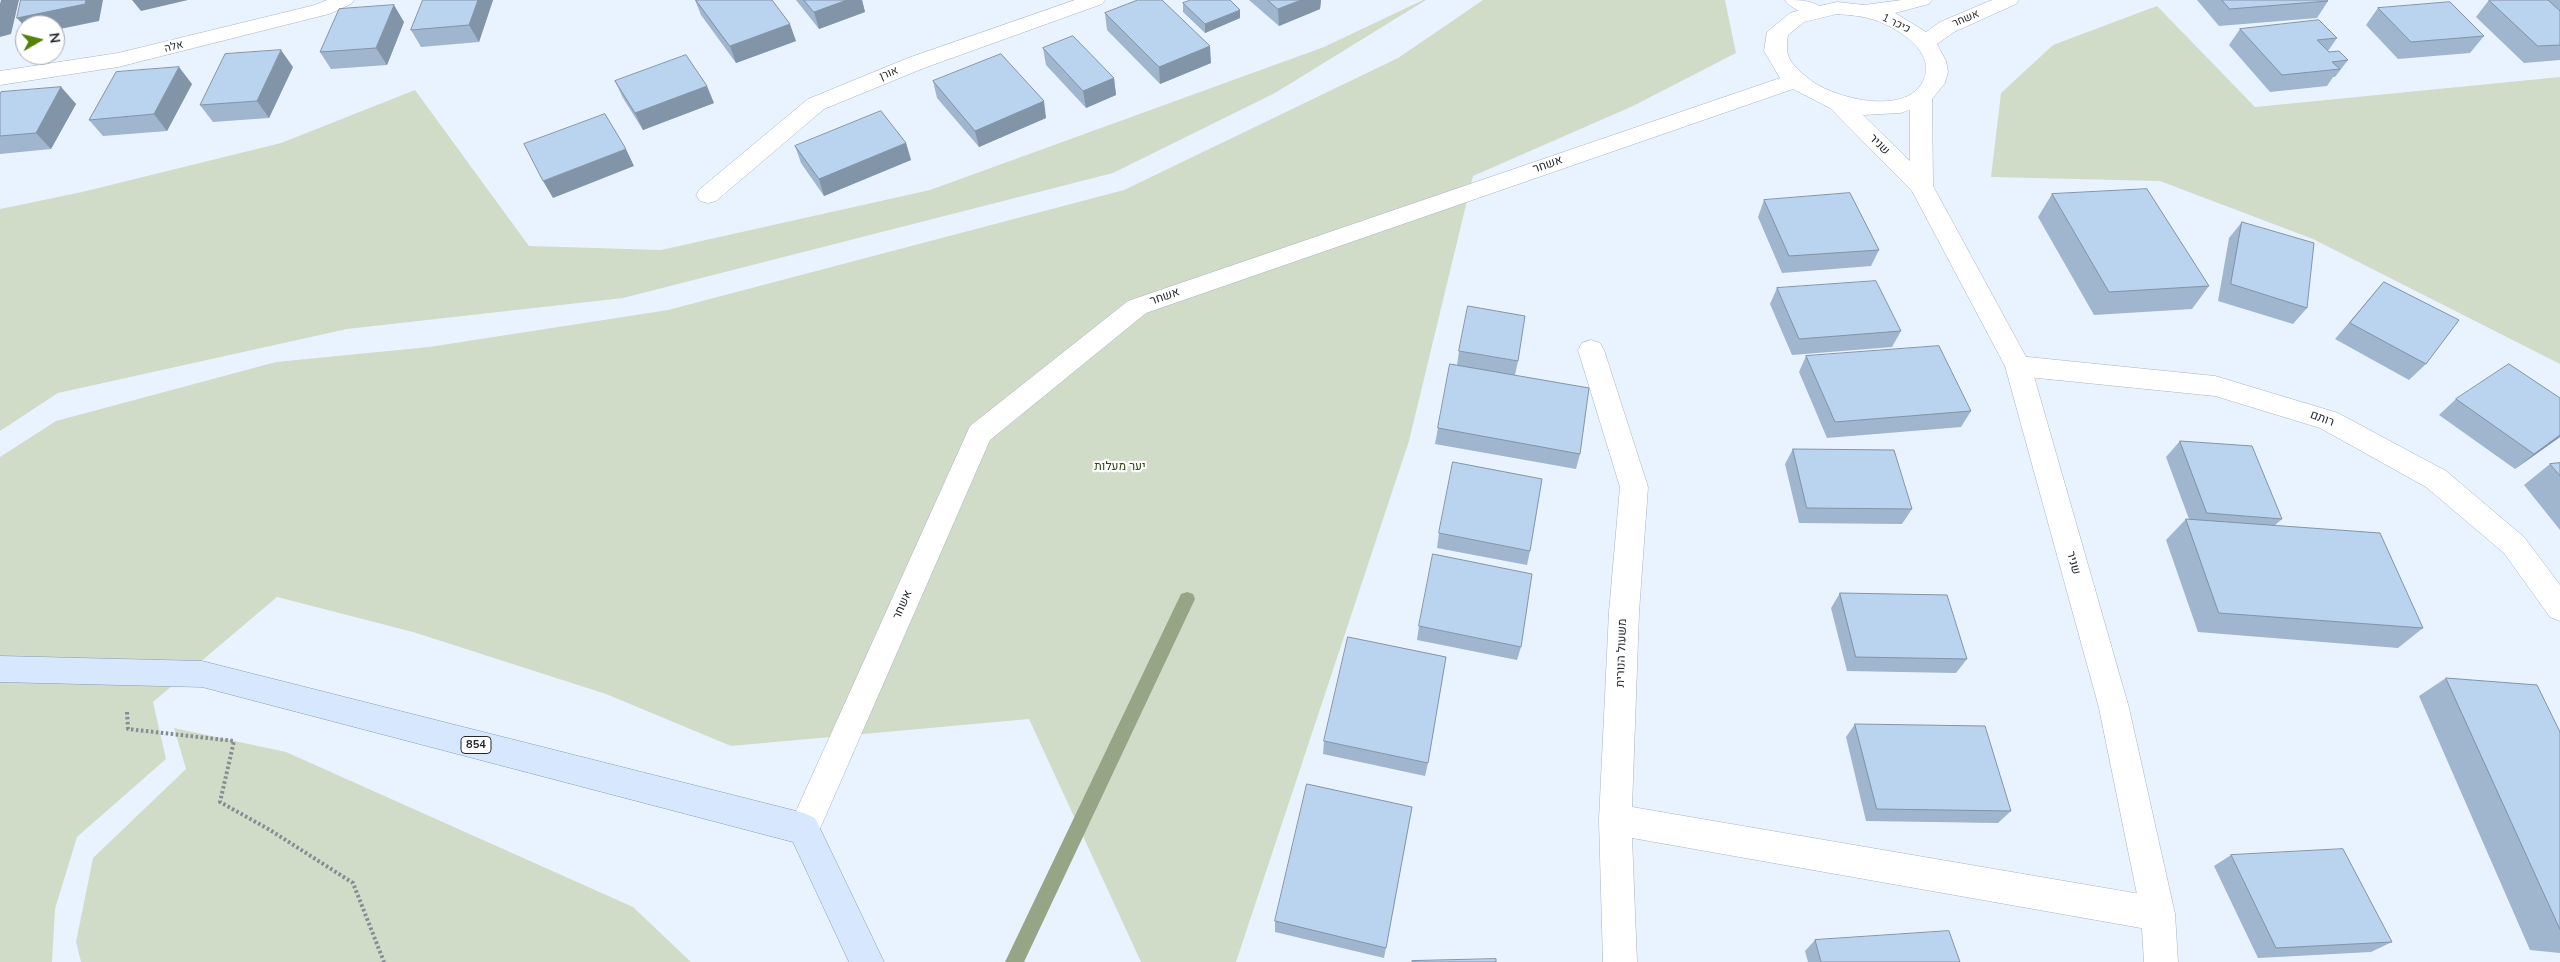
<!DOCTYPE html>
<meta charset="utf-8">
<style>
body{margin:0}
#map{position:relative;width:2560px;height:962px;overflow:hidden;background:#e9f3ff;font-family:"Nunito Sans",sans-serif}
canvas{display:block}
.north{position:absolute;left:15px;top:15px;width:50px;height:50px;box-sizing:border-box;background:#fff;border:1px solid #a7a9ab;border-radius:50%;rotate:82deg;font-size:14px;font-weight:700;line-height:20px;text-align:center;color:#23282d}
.north::after{content:'';display:block;margin:auto;width:18px;height:22px;background:#558108;clip-path:polygon(50% 0,100% 100%,50% 72%,0 100%)}
</style>
<div id="map">
<canvas width="2560" height="962"></canvas>
<div class="north">N</div>
</div>
<script>
const g = document.querySelector('canvas').getContext('2d');
g.lineJoin = 'round';
function paint(path, color) { g.fillStyle = color; g.fill(path, 'evenodd'); }
function trace(path, color, width, dash) { g.strokeStyle = color; g.lineWidth = width; g.lineCap = dash ? 'butt' : 'round'; g.setLineDash(dash || []); g.stroke(path); }
function drawText(font, color, halo, rows, align = 'center') {
  g.font = font + ' "Nunito Sans",Heebo,sans-serif'; g.lineWidth = 4.5; g.setLineDash([]); g.textBaseline = 'middle'; g.strokeStyle = halo; g.fillStyle = color; for (const [text, x, y, turn = 0] of rows) {
    g.save(); g.translate(x, y); g.rotate((+turn || 0) * Math.PI / 180); g.textAlign = isNaN(turn) ? turn : align; if (halo) g.strokeText(text, 0, 0); g.fillText(text, 0, 0); g.restore();
  }
}
paint(new Path2D(`
 M1423 0H1426L1275 93 1113 173 623 298 347 329 58 393 0 431V209L82 192 281 143 415 90 529 246 661 250 930 190 1324 47Z
 M1483 0H1725L1736 53 1633 106 1473 176 1409 441 1236 962H1141L1029 719 731 746 606 694 413 632 277 597 153 702 166 759 77 837 55 909 52 962H0V457L56 421 276 362 429 347 668 310 1124 190 1398 58Z
 M2157 6 2255 107 2560 77V364L2313 239 2160 181 1991 177 2001 93 2053 45Z
 M174 728 286 752 633 907 691 962H81L76 942 93 858 186 769Z`), '#d1dcc8');
paint(new Path2D(`
 M1187 592 1193 594 1195 599 1024 962H1005L1181 594Z`), '#95a586');
const street = new Path2D(`
 M327 0H354L351 4 329 14 118 67 0 85V71L118 53 315 5Z
 M1075 0H1105L1102 4 924 68 824 109 716 201 708 203 700 201 696 195 700 189 808 99 908 58Z
 M1785 0C1799 0 1815 0 1824 10L1821 14C1809 17 1792 10 1785 0Z
 M1591 340 1600 343 1604 350 1648 487 1639 612 1632 807 2158 897 2170 902 2175 914 2170 926 2158 931 1632 838 1637 962H1603L1599 820 1609 612 1620 487 1578 350 1582 343Z
 M2018 356 2215 376 2338 413 2446 471 2524 537 2560 585V621L2550 617 2504 553 2426 487 2320 428 2215 396 2018 376 2009 373 2005 366 2009 359Z`);
const secondary = new Path2D(`
 M1902 0H1932L1929 4 1895 13 1926 32 1940 22 1992 0H2019L2016 4 1954 32 1937 44 1946 61 1948 72 1945 83 1932 99 1933 186 2031 366 2129 708 2175 914 2178 962H2144L2141 914 2099 708 2005 366 1912 191 1830 108 1793 89 1146 313 990 440 815 840 804 845 793 840 788 829 970 426 1128 301 1780 78 1764 51 1767 32 1790 13 1797 11 1837 2 1864 5ZM1837 14C1850 15 1863 16 1875 20 1897 28 1938 52 1923 81 1906 117 1832 98 1809 79 1791 64 1784 58 1788 35L1804 22ZM1910 110V161L1863 115 1900 113Z`);
const primary = new Path2D(`
 M0 656 202 661 804 813 815 818 884 962H849L793 842 202 687 0 682Z`);
trace(street, '#a8b4c2', 1);
trace(secondary, '#a8b4c2', 1);
trace(primary, '#869bb4', 1);
trace(new Path2D(`
 M127 712 128 729 234 741 220 802 270 830 353 883 384 962`), '#848c94', 4, [2.5, 2.5]);
paint(street, '#fff');
paint(secondary, '#fff');
paint(primary, '#d7e8fe');
paint(new Path2D(`
 M423 0H493L479 42 421 47 411 30Z
 M695 0H772L796 41 736 63 701 15Z
 M796 0H862L865 12 819 29Z
 M1249 0H1321L1320 9 1279 26Z
 M2197 0H2327L2328 1 2317 18 2219 26Z
 M2489 0H2560V60L2524 63 2476 17Z
 M1183 3 1240 18 1205 33 1183 12Z
 M2378 8 2484 36 2470 53 2398 59 2366 25Z
 M1105 13 1211 63 1160 84 1107 30Z
 M404 22 387 65 331 69 320 52Z
 M2240 29 2337 38 2328 51 2348 60 2335 77H2333L2327 86 2270 92 2229 45Z
 M1043 48 1114 78 1116 95 1086 108 1046 65Z
 M293 67 269 118 213 122 200 105Z
 M615 81 714 103 643 130 623 98Z
 M933 81 1046 118 979 147 937 98Z
 M192 84 167 131 103 136 89 120Z
 M61 87 76 104 51 149 0 154V94Z
 M906 143 911 160 824 196 801 163 795 146Z
 M2052 194 2209 286 2192 309 2094 315 2038 217Z
 M1764 200 1879 250 1871 266 1782 273 1758 217Z
 M2242 222 2307 308 2293 324 2218 301 2229 238Z
 M2384 282 2426 364 2409 380 2335 339 2370 298Z
 M1777 288 1901 331 1892 347 1792 355 1770 304Z
 M1459 351 1518 361 1515 375 1580 454 1576 469 1435 444 1438 428 1457 365Z
 M1806 356 1971 411 1961 427 1827 438 1799 372Z
 M2456 399 2560 437 2515 469 2439 415Z
 M2180 441 2282 519 2274 526 2423 628 2398 648 2198 632 2166 540 2186 519H2189L2166 457Z
 M1793 449 1912 509 1902 524 1799 523 1785 464Z
 M2560 463V530L2524 485 2550 464Z
 M1439 533 1530 551 1527 565 1437 548Z
 M1840 593 1967 659 1956 673 1847 671 1831 608Z
 M1419 626 1521 647 1517 660 1417 640Z
 M2446 678 2560 732V953L2530 950 2419 696Z
 M1855 724 2011 811 1998 823 1866 821 1846 737Z
 M1324 741 1428 763 1425 776 1323 754Z
 M1412 807 1384 958 1275 932V921Z
 M2231 855 2392 942 2371 952 2258 958 2214 866Z
 M1815 940 1960 962H1808L1805 951Z`), '#a0b5ce');
paint(new Path2D(`
 M1 0H19L11 34 0 37V4Z
 M86 0H103L99 21 55 30V25H25V27L17 18Z
 M132 0H188L141 11Z
 M478 0H493L479 42 469 25Z
 M847 0H862L865 12 819 29 814 12Z
 M1301 0H1321L1320 9 1279 26 1278 9Z
 M394 5 404 22 387 65 376 48Z
 M1240 10V18L1205 33V24Z
 M790 24 796 41 736 63 730 46Z
 M1210 46 1211 63 1160 84 1159 67Z
 M281 50 293 67 269 118 257 101Z
 M179 67 192 84 167 131 154 114Z
 M1114 78 1116 95 1086 108 1083 91Z
 M707 86 714 103 643 130 635 113Z
 M61 87 76 104 51 149 36 133Z
 M1044 101 1046 118 979 147 975 131Z
 M906 143 911 160 824 196 819 179Z
 M626 149 634 166 553 198 543 181Z
 M2560 435V437L2515 469 2534 454Z`), '#8294a7');
const building = new Path2D(`
 M21 0H86L85 4 17 18Z
 M423 0H478L469 25 411 30Z
 M696 0H772L790 24 730 46Z
 M804 0H847L814 12Z
 M1138 0H1162L1210 46 1159 67 1105 13Z
 M1191 0H1230L1240 10 1205 24 1183 3Z
 M1268 0H1301L1278 9Z
 M2222 0H2327L2328 1 2230 9Z
 M2489 0H2548L2560 11V45L2538 46Z
 M2450 2 2484 36 2411 42 2378 8Z
 M394 5 376 48 320 52 339 9Z
 M2319 20 2337 38 2317 40 2329 52 2339 51 2348 60 2332 62 2340 69 2282 75 2240 29Z
 M1073 36 1114 78 1083 91 1043 48Z
 M281 50 257 101 200 105 225 54Z
 M1001 54 1044 101 975 131 933 81Z
 M686 55 707 86 635 113 615 81Z
 M179 67 154 114 89 120 116 72Z
 M61 87 36 133 0 136V94L1 92Z
 M881 111 906 143 819 179 795 146Z
 M605 114 626 149 543 181 524 144Z
 M2147 189 2209 286 2109 292 2052 194Z
 M1850 193 1879 250 1789 256 1764 200Z
 M2242 222 2314 243 2307 308 2231 284Z
 M1876 281 1901 331 1799 339 1777 288Z
 M2384 282 2459 320 2426 364 2350 323Z
 M1468 306 1525 316 1518 361 1459 351Z
 M1939 346 1971 411 1835 422 1806 356Z
 M1450 364 1589 388 1580 454 1438 428Z
 M2509 364 2560 398V435L2534 454 2456 399Z
 M2180 441 2252 446 2282 519 2207 513Z
 M1793 449 1894 450 1912 509 1807 508Z
 M1453 462 1542 479 1530 551 1439 533Z
 M2560 463V476L2550 464Z
 M2186 519 2380 533 2423 628 2219 613Z
 M1433 554 1532 574 1521 647 1419 626Z
 M1840 593 1947 595 1967 659 1856 657Z
 M1348 637 1446 657 1428 763 1324 741Z
 M2446 678 2537 685 2560 732V929Z
 M1855 724 1985 726 2011 811 1877 809Z
 M1307 784 1412 807 1386 948 1275 921Z
 M2343 849 2392 942 2276 948 2231 855Z
 M1949 931 1960 962H1821L1815 940Z
 M1496 959V962H1412V961Z`);
paint(building, '#bad3ef');
trace(building, '#8294a7', 1);
drawText('11px', '#23282d', '#fff', [
 ["אשחר",1966,19,-23],
 ["כיכר 1",1896,24,26],
 ["אלה",174,47,-14],
 ["אורן",889,74,-22]
]);
for (const [x, y, w] of [
 [476,745,30]
]) { const box = new Path2D(); box.roundRect(x - w / 2, y - 8.5, w, 17, 4); g.fillStyle = '#fff'; g.fill(box); trace(box, '#23282d', 1); }
drawText('bold 11px', '#23282d', null, [
 ["854",476,745]
]);
drawText('12px', '#23282d', '#fff', [
 ["שניר",1879,145,45],
 ["אשחר",1548,165,-19],
 ["אשחר",1165,297,-19],
 ["רותם",2322,419,20],
 ["שניר",2073,563,74],
 ["אשחר",903,605,-66],
 ["משעול הנורית",1622,653,-88]
]);
drawText('12px', '#2e4312', '#fff', [
 ["יער מעלות",1120,467]
]);
</script>
